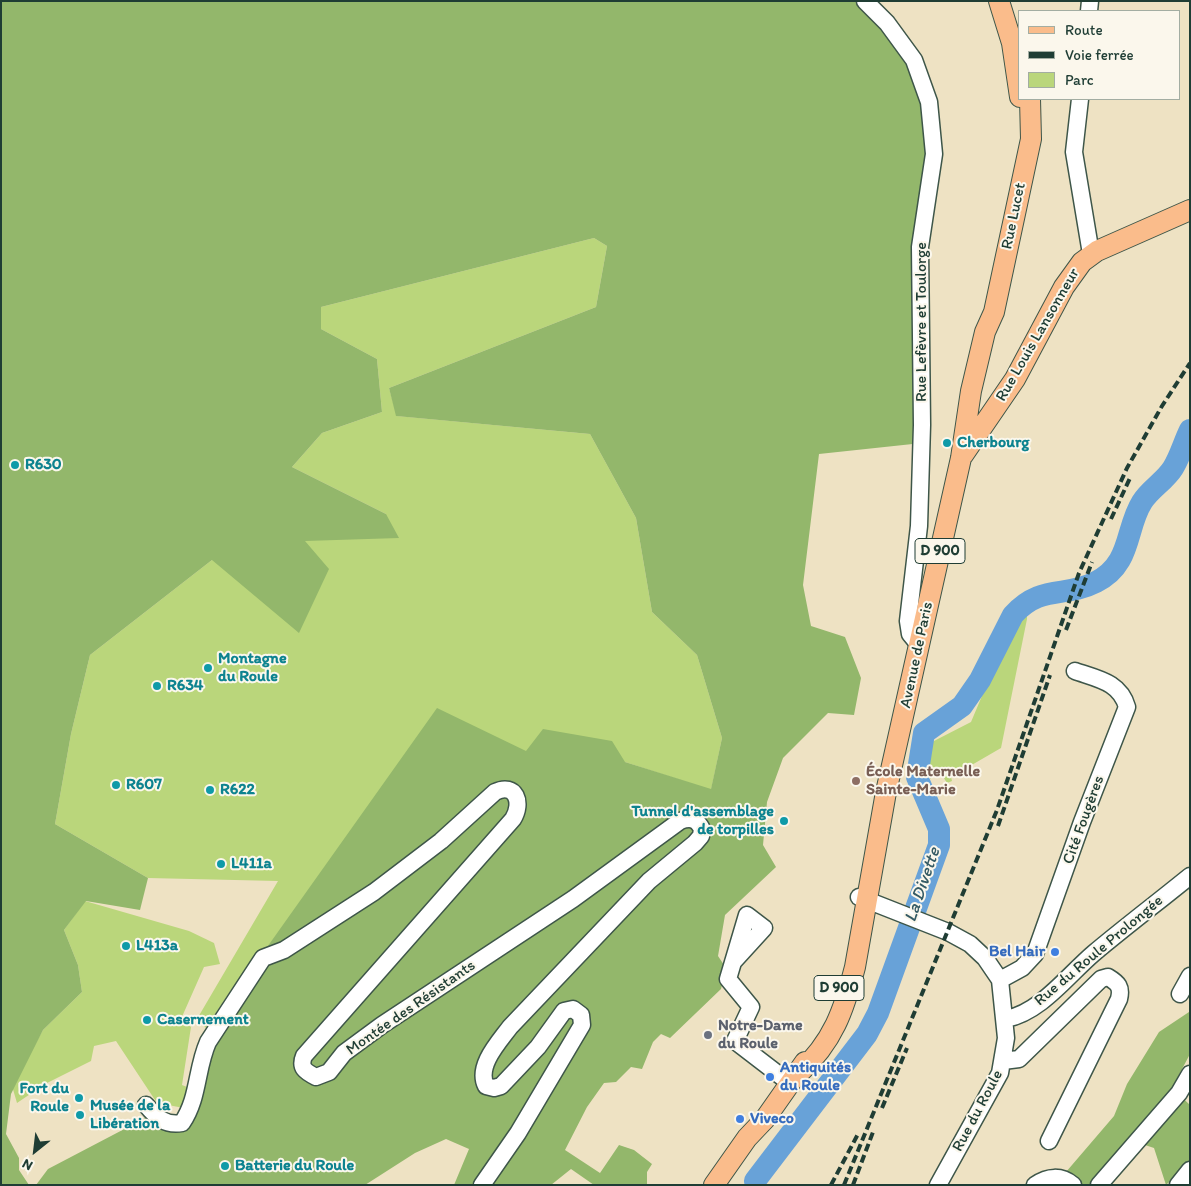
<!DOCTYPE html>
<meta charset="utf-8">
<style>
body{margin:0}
#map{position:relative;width:1191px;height:1186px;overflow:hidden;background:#eee2c3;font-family:Itim,sans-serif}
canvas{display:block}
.frame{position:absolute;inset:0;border:2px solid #1f3d34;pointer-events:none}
.legend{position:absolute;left:1018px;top:10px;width:162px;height:90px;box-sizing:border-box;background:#fbf7ec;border:1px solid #a3ada2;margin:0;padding:6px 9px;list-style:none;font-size:15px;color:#1f3d34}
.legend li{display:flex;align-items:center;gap:10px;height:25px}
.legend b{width:25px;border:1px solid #a3ada2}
.north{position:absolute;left:10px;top:1126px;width:50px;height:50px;-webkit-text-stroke:4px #fbf7ec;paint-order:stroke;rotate:209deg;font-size:14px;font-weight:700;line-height:20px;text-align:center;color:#1f3d34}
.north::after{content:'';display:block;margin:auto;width:18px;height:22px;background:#1f3d34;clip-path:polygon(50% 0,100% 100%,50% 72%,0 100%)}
</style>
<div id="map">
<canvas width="1191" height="1186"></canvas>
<div class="frame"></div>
<ul class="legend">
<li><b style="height:6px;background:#fabc8b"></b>Route</li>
<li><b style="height:6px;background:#1f3d34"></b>Voie ferrée</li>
<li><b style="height:14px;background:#bad67b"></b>Parc</li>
</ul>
<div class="north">N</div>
</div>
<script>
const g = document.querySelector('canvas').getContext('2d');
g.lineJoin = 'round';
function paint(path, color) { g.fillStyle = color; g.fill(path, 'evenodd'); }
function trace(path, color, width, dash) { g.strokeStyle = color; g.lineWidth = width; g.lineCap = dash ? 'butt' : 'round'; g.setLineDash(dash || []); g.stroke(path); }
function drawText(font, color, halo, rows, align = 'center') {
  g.font = font + ' Itim,sans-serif'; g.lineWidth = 4; g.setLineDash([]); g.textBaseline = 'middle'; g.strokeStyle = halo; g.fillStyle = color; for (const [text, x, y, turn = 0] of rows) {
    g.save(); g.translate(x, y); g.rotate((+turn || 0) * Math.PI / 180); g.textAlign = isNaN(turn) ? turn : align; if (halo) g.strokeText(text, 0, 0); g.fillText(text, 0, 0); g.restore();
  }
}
paint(new Path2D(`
 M594 238 607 246 596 307 389 388 397 416 590 434 636 518 652 612 697 655 722 738 711 790 625 762 238 990 233 987 206 1028 197 1019 278 881 148 878 55 824 71 734 90 655 212 560 304 541 386 514 292 467 322 433 382 412 377 359 321 329V307Z
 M1027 607V619L1001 748 951 777 952 781 947 783 940 772 930 779C924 766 925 754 932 742L971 722 1014 620Z
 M85 901 189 931 214 943 220 964 204 967 181 1019 191 1027 182 1085 187 1087 184 1108 157 1103 116 1041 94 1046 91 1061 45 1084 17 1103 12 1086 43 1030 82 992 78 965 64 930Z`), '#bad67b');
paint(new Path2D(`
 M1 1H865L914 60 934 154 920 247 922 443 819 454 803 585 811 626 845 637 861 678 854 715 828 713 783 758 767 802 763 845 776 867 725 915 718 956 726 968 721 989 670 1038 661 1034 653 1042 642 1069 631 1067 616 1082 604 1083 587 1107 565 1150 600 1173 619 1145 634 1150 652 1164 647 1172V1185H594L571 1169 551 1185H454L469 1149 446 1139 415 1153 365 1185H36L48 1169 153 1114 182 1123 200 1048 253 967 437 708 526 751 543 729 612 741 625 762 711 789 722 738 697 655 652 612 636 518 590 434 396 416 389 388 596 307 607 246 594 238 321 307V329L377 359 382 412 322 433 292 467 386 514 399 538 305 541 329 569 299 633 212 560 90 655 71 734 55 824 148 878 140 910 86 901 64 930 78 965 82 992 43 1030 11 1094 6 1134 19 1158V1170L29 1185H1Z
 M1189 1012 1190 1054 1172 1088 1190 1105V1161L1166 1185 1154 1148 1133 1141 1093 1185H1078L1066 1172 1114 1116 1127 1084 1159 1032Z`), '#93b76b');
trace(new Path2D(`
 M755 1181 867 1034 878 1013 939 845V829L917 777 924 733 962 706 980 680 1013 615C1041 584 1065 598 1096 582 1132 564 1125 529 1142 502 1150 489 1165 481 1173 468 1180 457 1184 442 1190 430`), '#68a2d8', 22);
const minor = new Path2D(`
 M865 1 887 23 914 60 929 102 934 154 920 247 922 425 919 526 908 621 910 634 919 645
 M1089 11 1090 1
 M1080 99 1074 152 1091 254
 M859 897 948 932 970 944 985 958 1000 980 1006 1038 1000 1073 938 1185
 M733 962 764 928 747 915 728 979 751 1007 735 1041 791 1084
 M1000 980 1022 968 1035 954 1082 822 1127 707C1120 682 1098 679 1075 671
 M1180 994 1190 976
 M1006 1019C1041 1012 1067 976 1094 953 1125 927 1158 902 1190 876
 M1003 1061 1019 1059 1101 979 1108 977C1118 983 1122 987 1119 999L1049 1141
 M146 1105C156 1117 165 1126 182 1123 199 1098 196 1069 208 1042L263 958 284 950 374 892 441 841 495 792C516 782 523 803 513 819L304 1056C299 1068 306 1072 316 1077L329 1072 344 1053 382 1025 573 899 680 821C691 817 697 819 702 829L701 836 695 843 649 881 510 1027C499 1042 476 1066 486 1086L494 1088 501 1086 538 1047 564 1011 573 1009 581 1015 582 1025 518 1133 482 1185
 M1035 1185C1048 1176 1061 1175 1073 1185
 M1099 1185 1179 1093 1190 1074
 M1178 1185 1190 1170`);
const major = new Path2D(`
 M999 1 1012 43 1020 97
 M963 455 1015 379 1064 287 1082 262 1097 251 1190 210
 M799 1073C833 1042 844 1010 855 967L886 792 961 458 971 391 985 332 994 312 1031 139 1030 99
 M714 1185 747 1138 765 1119 805 1062`);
trace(minor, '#3e5649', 19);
trace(major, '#3e5649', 22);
trace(minor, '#fff', 16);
trace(major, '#fabc8b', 20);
trace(new Path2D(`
 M1111 519 1130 478
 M1066 630 1092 562
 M998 826 1050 675
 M882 1108 907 1048
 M831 1185 858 1134
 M844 1185 997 810 1079 573 1127 468 1162 406 1190 363
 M853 1185 873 1132`), '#1f3d34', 4, [8, 4]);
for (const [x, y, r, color] of [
 [947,443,5,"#0f9aa8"],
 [15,465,5,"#0f9aa8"],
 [208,668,5,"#0f9aa8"],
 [157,686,5,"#0f9aa8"],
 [856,781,5,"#8d6e63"],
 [116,785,5,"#0f9aa8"],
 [210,790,5,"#0f9aa8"],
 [784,821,5,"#0f9aa8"],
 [221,864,5,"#0f9aa8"],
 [126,946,5,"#0f9aa8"],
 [1055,952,5,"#3f7fe0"],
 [147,1020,5,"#0f9aa8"],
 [708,1035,5,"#6b7280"],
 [770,1077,5,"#3f7fe0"],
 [79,1098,5,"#0f9aa8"],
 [80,1115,5,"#0f9aa8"],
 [740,1119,5,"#3f7fe0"],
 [225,1166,5,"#0f9aa8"]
]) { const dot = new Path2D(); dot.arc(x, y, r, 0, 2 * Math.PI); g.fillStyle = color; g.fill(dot); trace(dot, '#fbf7ec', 2); }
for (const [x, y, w] of [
 [940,551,50],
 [839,988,50]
]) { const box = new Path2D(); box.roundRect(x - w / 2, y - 12.5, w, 25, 4); g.fillStyle = '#fbf7ec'; g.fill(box); trace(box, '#1f3d34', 1); }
drawText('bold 15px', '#1f3d34', null, [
 ["D 900",940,551],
 ["D 900",839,988]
]);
drawText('16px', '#1f3d34', '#fbf7ec', [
 ["Rue Lucet",1014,216,-78],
 ["Rue Lefèvre et Toulorge",922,322,-90],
 ["Rue Louis Lansonneur",1038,335,-60],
 ["Avenue de Paris",917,655,-78],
 ["Cité Fougères",1084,820,-70],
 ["Rue du Roule Prolongée",1099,951,-40],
 ["Montée des Résistants",411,1008,-35],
 ["Rue du Roule",978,1111,-62]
]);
drawText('bold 16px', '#0d838f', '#fbf7ec', [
 ["Cherbourg",957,443],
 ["R630",25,465],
 ["Montagne",218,659],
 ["du Roule",218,677],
 ["R634",167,686],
 ["R607",126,785],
 ["R622",220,790],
 ["Tunnel d'assemblage",774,812,"right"],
 ["de torpilles",774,830,"right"],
 ["L411a",231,864],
 ["L413a",136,946],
 ["Casernement",157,1020],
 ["Fort du",69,1089,"right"],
 ["Roule",69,1107,"right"],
 ["Musée de la",90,1106],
 ["Libération",90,1124],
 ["Batterie du Roule",235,1166]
], 'left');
drawText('bold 16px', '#785e54', '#fbf7ec', [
 ["École Maternelle",866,772],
 ["Sainte-Marie",866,790]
], 'left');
drawText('bold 16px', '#366cbe', '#fbf7ec', [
 ["Bel Hair",1045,952,"right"],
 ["Antiquités",780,1068],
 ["du Roule",780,1086],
 ["Viveco",750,1119]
], 'left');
drawText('bold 16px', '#5b616d', '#fbf7ec', [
 ["Notre-Dame",718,1026],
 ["du Roule",718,1044]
], 'left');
drawText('italic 18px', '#355b65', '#fbf7ec', [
 ["La Divette",923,885,-71]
]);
</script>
